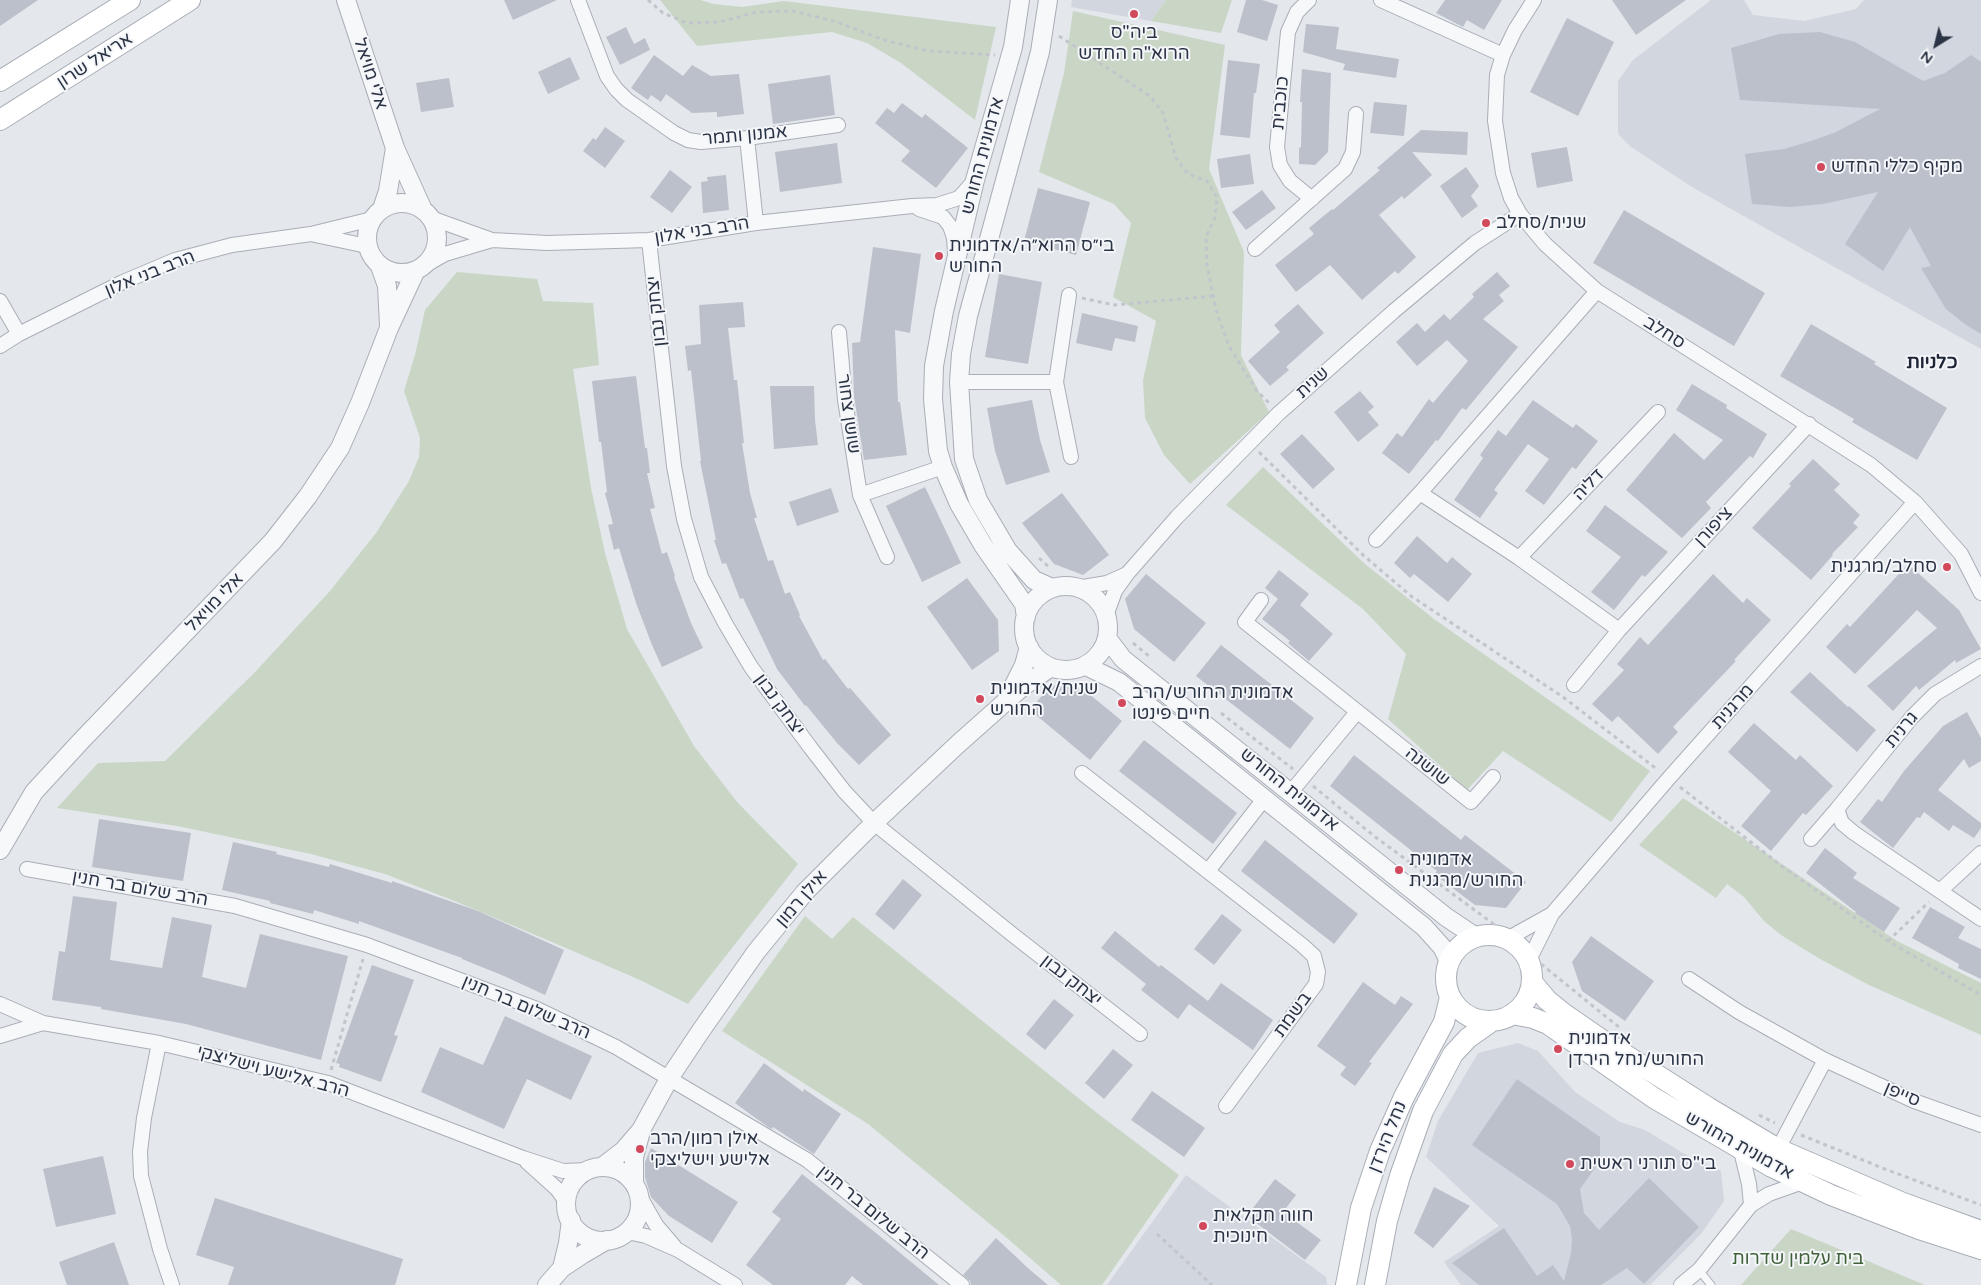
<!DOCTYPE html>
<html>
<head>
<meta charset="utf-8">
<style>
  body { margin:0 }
  #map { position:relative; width:1981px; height:1285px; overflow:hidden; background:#e4e7ec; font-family:"Varela Round",sans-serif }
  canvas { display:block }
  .north { position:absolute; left:1911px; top:20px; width:50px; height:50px; -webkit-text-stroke:4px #f4f6f9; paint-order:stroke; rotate:216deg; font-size:14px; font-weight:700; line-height:20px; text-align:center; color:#2b3445 }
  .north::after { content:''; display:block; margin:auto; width:18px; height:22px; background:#2b3445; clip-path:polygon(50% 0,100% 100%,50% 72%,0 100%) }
</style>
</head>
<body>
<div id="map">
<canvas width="1981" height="1285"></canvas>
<div class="north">N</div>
</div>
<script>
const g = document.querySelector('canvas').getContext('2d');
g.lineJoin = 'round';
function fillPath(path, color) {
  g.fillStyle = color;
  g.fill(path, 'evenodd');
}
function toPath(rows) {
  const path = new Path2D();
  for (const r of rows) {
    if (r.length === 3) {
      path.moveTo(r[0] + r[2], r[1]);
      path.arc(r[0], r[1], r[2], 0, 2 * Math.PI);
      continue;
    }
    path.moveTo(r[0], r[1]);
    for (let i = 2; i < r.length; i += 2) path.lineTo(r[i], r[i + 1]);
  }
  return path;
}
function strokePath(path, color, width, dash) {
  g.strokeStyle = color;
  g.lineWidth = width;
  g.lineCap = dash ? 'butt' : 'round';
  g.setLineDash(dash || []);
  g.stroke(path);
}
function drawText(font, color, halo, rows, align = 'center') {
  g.font = font + ' "Varela Round","Noto Sans Hebrew",sans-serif';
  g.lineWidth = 4;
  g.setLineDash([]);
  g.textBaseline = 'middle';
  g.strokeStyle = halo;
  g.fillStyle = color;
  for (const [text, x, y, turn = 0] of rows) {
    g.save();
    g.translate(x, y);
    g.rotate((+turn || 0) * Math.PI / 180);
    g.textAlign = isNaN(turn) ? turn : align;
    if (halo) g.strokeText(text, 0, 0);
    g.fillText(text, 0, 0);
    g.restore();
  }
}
const built = toPath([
  [1072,0,1166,0,1151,21,1071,7],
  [1711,0,1744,0,1753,15,1804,21,1856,9,1864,0,1981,0,1981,349,1692,187,1631,147,1618,134,1618,81,1633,60],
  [1518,1043,1538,1051,1575,1092,1620,1122,1645,1130,1683,1153,1721,1171,1724,1201,1701,1234,1650,1285,1461,1285,1444,1262,1499,1226,1426,1157,1438,1121,1478,1053],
  [1186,1175,1326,1277,1327,1285,1107,1285]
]);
const green = toPath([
  [660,0,700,0,714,4,742,7,784,1,996,27,975,120,901,63,867,43,832,32,697,46],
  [1166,0,1232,0,1221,33,1151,21],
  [1073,11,1225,45,1209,169,1244,252,1241,355,1269,412,1190,484,1164,455,1145,418,1143,380,1156,321,1113,297,1131,223,1114,204,1039,172,1064,73],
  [457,272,537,279,543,301,593,303,599,365,573,369,591,488,605,553,627,629,694,746,737,802,798,864,688,1004,640,980,552,942,457,902,385,874,311,854,177,826,57,808,98,763,165,761,256,671,330,591,376,533,409,481,419,457,420,438,404,391,415,355,425,310],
  [1263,467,1365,564,1434,619,1650,771,1611,822,1503,751,1467,790,1388,719,1406,654,1363,609,1226,505],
  [1683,798,1897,941,1981,983,1981,1035,1869,985,1820,959,1781,935,1764,921,1744,897,1727,884,1716,898,1639,845],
  [805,916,832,939,853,917,1097,1113,1179,1175,1102,1285,1061,1285,1007,1238,868,1124,722,1031],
  [1791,1229,1925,1285,1741,1285]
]);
const building = toPath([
  [0,0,38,0,0,26],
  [504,0,557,0,513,20],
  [1246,0,1262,0,1278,5,1267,41,1237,32],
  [1445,0,1502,0,1484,30,1467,20,1463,27,1436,13],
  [1612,0,1686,0,1636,35],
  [1567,18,1614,42,1578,116,1530,92],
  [1306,24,1339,27,1336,49,1399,59,1396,78,1343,70,1345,64,1303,52],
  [626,27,634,44,645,38,650,50,620,65,606,37],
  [1820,32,1855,42,1923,81,1945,73,1971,55,1981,62,1981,334,1966,325,1946,309,1921,268,1931,266,1910,227,1883,271,1845,244,1878,192,1823,204,1790,207,1752,204,1745,154,1784,149,1814,140,1836,132,1880,109,1740,100,1731,48,1779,34],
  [654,55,683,76,692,65,711,76,739,74,744,114,717,117,717,112,692,113,666,94,661,102,651,95,648,100,631,88],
  [570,57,580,79,548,94,538,72],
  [1228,60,1260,64,1256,93,1254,93,1250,138,1220,135],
  [1302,69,1331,73,1328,152,1315,165,1299,164,1299,148,1301,147,1302,102,1300,102],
  [830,75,835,115,773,124,768,84],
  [449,78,454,107,421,112,416,83],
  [1374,102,1407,105,1404,136,1370,133],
  [902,103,922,118,925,114,968,148,936,188,901,161,910,151,875,123,887,108,894,113],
  [605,127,625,141,605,168,583,151,593,138,596,140],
  [1421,130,1468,132,1467,155,1412,152,1432,175,1404,199,1402,196,1379,215,1416,257,1398,274,1395,271,1362,300,1330,265,1296,292,1275,265,1314,234,1309,228,1332,209,1333,210,1380,170,1377,168],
  [837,143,842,183,780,192,775,152],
  [1567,147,1573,181,1537,188,1531,153],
  [1250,154,1254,184,1221,188,1217,159],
  [1466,167,1479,186,1471,196,1478,206,1462,218,1440,186],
  [670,170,692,187,672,213,650,197],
  [726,175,729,210,703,213,701,182,708,181,707,177],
  [1038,188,1090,202,1076,255,1024,241],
  [1262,190,1276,208,1246,230,1232,212],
  [1624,210,1765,293,1734,346,1593,263],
  [873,247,921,254,910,333,895,330,898,402,900,402,907,455,864,460,854,396,852,343,860,342],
  [1497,272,1510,286,1499,295,1504,301,1483,319,1518,347,1466,410,1462,408,1438,441,1436,440,1409,474,1382,453,1397,433,1402,437,1429,399,1433,403,1468,361,1447,340,1417,366,1396,342,1417,323,1425,332,1444,314,1450,320,1474,297,1472,294],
  [999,274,1042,282,1028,364,985,357],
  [743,302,745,327,728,328,734,380,737,380,744,443,742,443,750,493,757,518,754,518,768,561,773,560,785,594,790,592,800,615,799,616,823,660,825,659,848,689,850,688,891,735,859,765,837,743,806,705,805,706,777,669,743,598,740,599,726,563,722,564,714,540,716,540,700,461,701,461,691,370,688,371,685,346,701,344,699,305],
  [1298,304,1324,333,1286,367,1289,370,1270,386,1248,361,1280,332,1274,325],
  [1082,313,1138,326,1135,342,1115,338,1112,351,1076,343],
  [1811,324,1876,362,1874,364,1947,408,1917,460,1852,422,1854,419,1780,376],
  [636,376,645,448,647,448,650,473,647,473,655,508,650,509,662,554,667,552,675,576,674,577,691,623,703,648,662,667,652,645,636,603,619,548,614,550,608,525,613,524,605,493,607,492,601,442,599,442,592,381],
  [1692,384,1727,405,1726,408,1767,434,1753,458,1750,456,1706,502,1711,508,1682,538,1626,490,1674,433,1704,460,1723,440,1676,410],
  [770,386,814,386,815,420,818,445,774,449],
  [1360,391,1374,407,1368,412,1379,425,1358,442,1334,412],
  [1032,400,1040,440,1050,472,1006,485,995,451,987,408],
  [1533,400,1573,428,1576,424,1598,441,1576,469,1572,467,1544,505,1525,491,1549,459,1528,444,1494,490,1498,493,1480,518,1454,500,1483,458,1480,455,1498,430,1506,436],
  [1302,434,1335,469,1313,489,1280,454],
  [1813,459,1840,484,1834,490,1860,515,1853,523,1858,527,1832,554,1833,555,1811,580,1752,528,1791,486,1789,484],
  [925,487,961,563,922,582,886,506],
  [831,488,839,512,797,526,789,502],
  [1062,493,1109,555,1083,575,1054,564,1022,523],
  [1605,505,1668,552,1645,577,1642,575,1614,610,1591,592,1621,557,1586,531],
  [1417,536,1447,563,1452,557,1472,574,1448,602,1414,574,1410,578,1394,563],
  [1908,564,1959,610,1981,649,1956,663,1955,660,1919,690,1916,686,1893,711,1867,686,1937,628,1917,610,1855,674,1826,647,1847,624,1850,627],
  [1279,570,1309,594,1300,605,1333,634,1309,661,1288,643,1290,641,1262,619,1278,599,1265,588],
  [1146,574,1206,623,1174,662,1134,629,1125,599],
  [1713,574,1743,603,1747,598,1771,620,1734,660,1736,661,1673,727,1678,732,1658,754,1618,716,1612,722,1592,704,1624,670,1617,664,1640,637,1648,645],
  [967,578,998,620,999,651,972,670,927,607],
  [1221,645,1314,718,1290,749,1196,676],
  [1810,672,1848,707,1849,706,1876,730,1857,752,1790,692],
  [1051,685,1082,688,1122,721,1090,760,1030,710],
  [1967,712,1981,738,1981,761,1969,768,1964,759,1938,790,1981,823,1981,828,1974,838,1953,825,1949,831,1924,812,1920,818,1917,817,1893,848,1860,822,1878,799,1882,802,1904,771,1943,726],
  [1754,723,1796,760,1800,755,1833,786,1806,815,1803,813,1771,851,1741,826,1771,791,1728,752],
  [1144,740,1237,813,1213,844,1119,771],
  [1354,755,1461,840,1465,835,1526,882,1506,908,1475,905,1434,874,1437,871,1330,786],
  [99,819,191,833,183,881,92,867],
  [1265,840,1358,914,1334,944,1241,871],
  [233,842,277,852,276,854,329,867,330,864,392,883,392,881,478,911,564,950,545,995,504,976,462,959,462,958,359,921,359,924,314,910,313,914,270,903,270,901,222,890],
  [1825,848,1857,873,1853,878,1900,908,1884,932,1855,913,1856,912,1806,873],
  [903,879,922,895,894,930,875,914],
  [73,896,117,902,110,960,162,968,172,917,212,925,202,977,246,988,260,934,348,956,321,1060,186,1024,101,1009,101,1007,52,1000,59,951,65,952],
  [1930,907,1965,927,1958,938,1981,949,1981,979,1958,968,1959,964,1912,938],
  [1222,914,1242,930,1214,965,1194,949],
  [1115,931,1159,967,1161,965,1208,1001,1221,983,1273,1020,1253,1050,1189,1004,1178,1019,1141,990,1146,984,1101,948],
  [1591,936,1654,981,1625,1021,1582,991,1572,962],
  [372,965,414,980,394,1035,398,1036,381,1082,339,1067,340,1064,336,1063],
  [1363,982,1395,1005,1401,996,1413,1004,1369,1062,1372,1063,1355,1086,1340,1075,1346,1067,1317,1046],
  [1054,999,1074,1015,1045,1050,1026,1034],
  [505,1016,592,1056,571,1100,527,1079,504,1129,421,1092,440,1047,483,1065],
  [1113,1049,1133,1065,1104,1099,1085,1083],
  [764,1063,803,1092,804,1089,841,1114,814,1154,773,1127,772,1129,768,1127,735,1103],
  [1517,1079,1600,1137,1600,1161,1580,1189,1584,1213,1599,1230,1649,1178,1699,1227,1644,1284,1627,1268,1601,1285,1479,1285,1452,1263,1504,1228,1537,1276,1553,1265,1564,1281,1571,1253,1572,1239,1570,1226,1557,1204,1472,1145],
  [1152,1091,1205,1128,1184,1157,1131,1120],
  [651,1148,738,1202,712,1243,669,1216,651,1197,645,1177,645,1162],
  [103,1156,116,1214,56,1227,43,1169],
  [802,1174,876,1233,939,1285,863,1285,852,1276,845,1285,773,1285,746,1265,781,1219,772,1212],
  [1275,1179,1296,1195,1283,1212,1321,1240,1305,1260,1247,1216],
  [1434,1187,1470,1206,1433,1248,1414,1233],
  [215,1198,403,1259,395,1285,228,1285,234,1267,196,1255],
  [996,1238,1029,1269,1048,1285,971,1285,970,1281,963,1275],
  [114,1242,129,1285,67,1285,59,1262]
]);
const path = toPath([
  [648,0,663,13,687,23,719,22,757,12,793,11,837,22,884,40,928,51,995,55],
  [1059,36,1150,96,1163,113,1176,158,1188,174,1207,181,1217,197,1215,217,1206,237,1207,266,1216,310,1229,346,1257,391,1270,404],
  [1082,298,1114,305,1213,296],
  [1259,452,1363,555,1411,596,1563,697,1658,770],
  [1039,558,1049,567],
  [1133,643,1149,656],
  [1221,713,1293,769],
  [1313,786,1374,836,1499,928],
  [1680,787,1783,867,1888,941,1981,995],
  [1888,941,1929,902],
  [1541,964,1620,1028],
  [331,1070,363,959],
  [1759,1115,1775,1123],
  [1801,1135,1885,1169,1981,1205],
  [1157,1234,1212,1285]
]);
const service = toPath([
  [1699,1270,1711,1285]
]);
const minor = toPath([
  [578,0,607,76,616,89,627,100,674,133,688,140,701,142,747,138,838,125],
  [1309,0,1297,12,1288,32,1277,147,1280,165,1290,181,1312,199],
  [1381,0,1503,55],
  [1534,0,1515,30,1503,55,1497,75,1495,121,1503,173,1511,198,1520,214,1545,244,1597,291,1871,465,1915,502,1961,554,1981,593],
  [747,138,756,223],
  [919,209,943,217,950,226,954,238,955,252],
  [431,218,492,240,547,243,649,240,756,223,912,206,937,205,959,198,975,180],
  [315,235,367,246],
  [649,240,674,466,684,519,701,577,725,623,751,667,810,747,844,791,874,823,1013,935,1140,1034],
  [1255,249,1345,169,1353,152,1356,114],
  [424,266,445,254,492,240],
  [1069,295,1056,382,1071,457],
  [0,301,19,334],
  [839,332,845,400,860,495,887,557],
  [0,346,19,334,123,282,175,260,232,245,311,234,372,219],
  [959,382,1056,382],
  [1420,493,1519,558,1619,630],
  [860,495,943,467],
  [1376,540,1420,493,1597,291],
  [1519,558,1658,412],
  [1077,588,1107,583,1127,574],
  [1261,600,1245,622,1471,802,1493,777],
  [1106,616,1115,591,1127,574,1177,517,1278,414,1394,311,1475,243,1520,214],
  [1981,666,1935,694,1912,717,1837,809,1842,823,1854,833,1981,919],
  [1574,685,1619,630,1809,424],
  [1082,773,1302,945,1314,956,1318,972,1316,984,1226,1106],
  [1291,792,1357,712],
  [1811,839,1837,809],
  [27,869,235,906,367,945,537,1009,616,1047,807,1160,962,1285],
  [1208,871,1264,799],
  [1940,891,1981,853],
  [1507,939,1552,914],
  [1528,962,1552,914,1669,778,1915,502],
  [1689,979,1739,1012,1825,1060,1914,1101,1981,1125],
  [0,1004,43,1023,159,1043,328,1083,523,1158,563,1171,588,1170],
  [0,1036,43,1023],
  [159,1043,144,1118,140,1152,141,1176,160,1249,172,1285],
  [1778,1149,1825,1060],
  [1741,1151,1749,1184,1751,1205],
  [527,1162,557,1189,567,1203],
  [638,1193,656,1225,674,1246],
  [627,1232,646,1236,678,1250,735,1285],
  [1681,1285,1699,1270,1751,1205,1769,1194,1803,1182]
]);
const tertiary = toPath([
  [346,0,395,148,423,210],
  [1020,0,1013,47,975,180,944,311,934,366,933,399,938,451,943,467,959,504,983,545,1024,604,1026,617],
  [1048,0,1040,52,968,316,961,354,959,382,964,459,978,500,1008,551,1034,580,1052,588],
  [402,238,35],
  [382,209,388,191,395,148],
  [380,266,387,286,389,325],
  [1066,628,42],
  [1107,638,1123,659,1446,917,1476,937],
  [1086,666,1119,682,1424,927,1442,947,1449,961],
  [1010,693,1024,665,1029,647],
  [0,850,34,792,81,741,273,541,308,496,340,448,360,403,389,328,415,272],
  [602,1167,623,1151,641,1130,670,1077,700,1032,756,952,805,892,874,823,958,744,1021,688,1051,667],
  [603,1204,37],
  [634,1183,634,1157,640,1135],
  [562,1268,568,1243,571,1220],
  [547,1285,562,1268,583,1254,607,1240]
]);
const secondary = toPath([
  [0,81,130,0],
  [0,120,190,0],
  [1489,978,43],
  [1532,982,1547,1000,1563,1013,1602,1040,1709,1108,1778,1149,1903,1203,1981,1231],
  [1512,1014,1533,1018,1548,1024,1654,1098,1772,1167,1831,1195,1919,1229,1981,1249],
  [1346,1285,1361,1208,1380,1151,1404,1097,1444,1022,1450,997],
  [1375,1285,1387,1221,1400,1176,1423,1111,1453,1054,1468,1038,1492,1021]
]);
const markers = [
  [1134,14,5,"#d1495b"],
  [1821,167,5,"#d1495b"],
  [1486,223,5,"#d1495b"],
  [939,256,5,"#d1495b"],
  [1947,567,5,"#d1495b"],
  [980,699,5,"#d1495b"],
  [1122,703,5,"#d1495b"],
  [1399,870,5,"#d1495b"],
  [1558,1049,5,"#d1495b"],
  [640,1149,5,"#d1495b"],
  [1570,1164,5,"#d1495b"],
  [1203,1226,5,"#d1495b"]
];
const poiNames = [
  ["ביה\"ס",1134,33,"center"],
  ["הרוא\"ה החדש",1134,54,"center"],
  ["מקיף כללי החדש",1831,167],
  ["שנית/סחלב",1496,223],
  ["בי״ס הרוא״ה/אדמונית",949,246],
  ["החורש",949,267],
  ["סחלב/מרגנית",1937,567,"right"],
  ["שנית/אדמונית",990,689],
  ["החורש",990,710],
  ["אדמונית החורש/הרב",1132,693],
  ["חיים פינטו",1132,714],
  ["אדמונית",1409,860],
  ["החורש/מרגנית",1409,881],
  ["אדמונית",1568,1039],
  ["החורש/נחל הירדן",1568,1060],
  ["אילן רמון/הרב",650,1139],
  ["אלישע וישליצקי",650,1160],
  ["בי\"ס תורני ראשית",1580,1164],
  ["חווה חקלאית",1213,1216],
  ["חינוכית",1213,1237]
];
const streetNames = [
  ["אריאל שרון",95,61,-33],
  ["אלי מויאל",370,74,72],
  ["כוכבית",1281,103,-85],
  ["אמנון ותמר",745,136,-5],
  ["אדמונית החורש",983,156,-75],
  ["הרב בני אלון",702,231,-9],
  ["הרב בני אלון",150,274,-22],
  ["יצחק נבון",657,311,-96],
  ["סחלב",1664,333,32],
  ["שנית",1313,383,-42],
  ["שושן צחור",848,414,82],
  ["דליה",1589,485,-46],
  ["ציפורן",1714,527,-47],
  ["אלי מויאל",215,603,-46],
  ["יצחק נבון",779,705,54],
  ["מרגנית",1733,707,-48],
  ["גרנית",1902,730,-50],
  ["שושנה",1427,767,38],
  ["אדמונית החורש",1289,790,39],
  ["הרב שלום בר חנין",140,889,10],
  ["אילן רמון",802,899,-49],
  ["יצחק נבון",1071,981,38],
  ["הרב שלום בר חנין",526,1008,23],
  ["בשמת",1293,1015,-54],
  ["הרב אלישע וישליצקי",273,1072,15],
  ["סייפן",1902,1095,23],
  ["נחל הירדן",1388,1137,-68],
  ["אדמונית החורש",1739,1146,29],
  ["הרב שלום בר חנין",873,1213,39]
];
const parkNames = [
  ["בית עלמין שדרות",1798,1259]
];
const neighbourhoodNames = [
  ["כלניות",1932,363]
];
fillPath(built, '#d2d6de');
fillPath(green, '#c9d6c5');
fillPath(building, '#bbc0ca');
strokePath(service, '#a9aeb7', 9);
strokePath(minor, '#a9aeb7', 16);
strokePath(tertiary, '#a9aeb7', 20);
strokePath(secondary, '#a9aeb7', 22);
strokePath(path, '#c2c5cb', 3, [4, 4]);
strokePath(service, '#f7f8fa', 7);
strokePath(minor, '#f7f8fa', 14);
strokePath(tertiary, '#f7f8fa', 18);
strokePath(secondary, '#fff', 20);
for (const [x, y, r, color] of markers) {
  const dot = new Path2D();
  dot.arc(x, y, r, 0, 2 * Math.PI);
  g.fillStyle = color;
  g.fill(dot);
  strokePath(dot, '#f4f6f9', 2);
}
drawText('18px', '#2b3445', '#f4f6f9', poiNames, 'left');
drawText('18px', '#2b3445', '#f4f6f9', streetNames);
drawText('18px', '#3f6138', '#f4f6f9', parkNames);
drawText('bold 19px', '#1d2536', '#f4f6f9', neighbourhoodNames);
</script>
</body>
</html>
